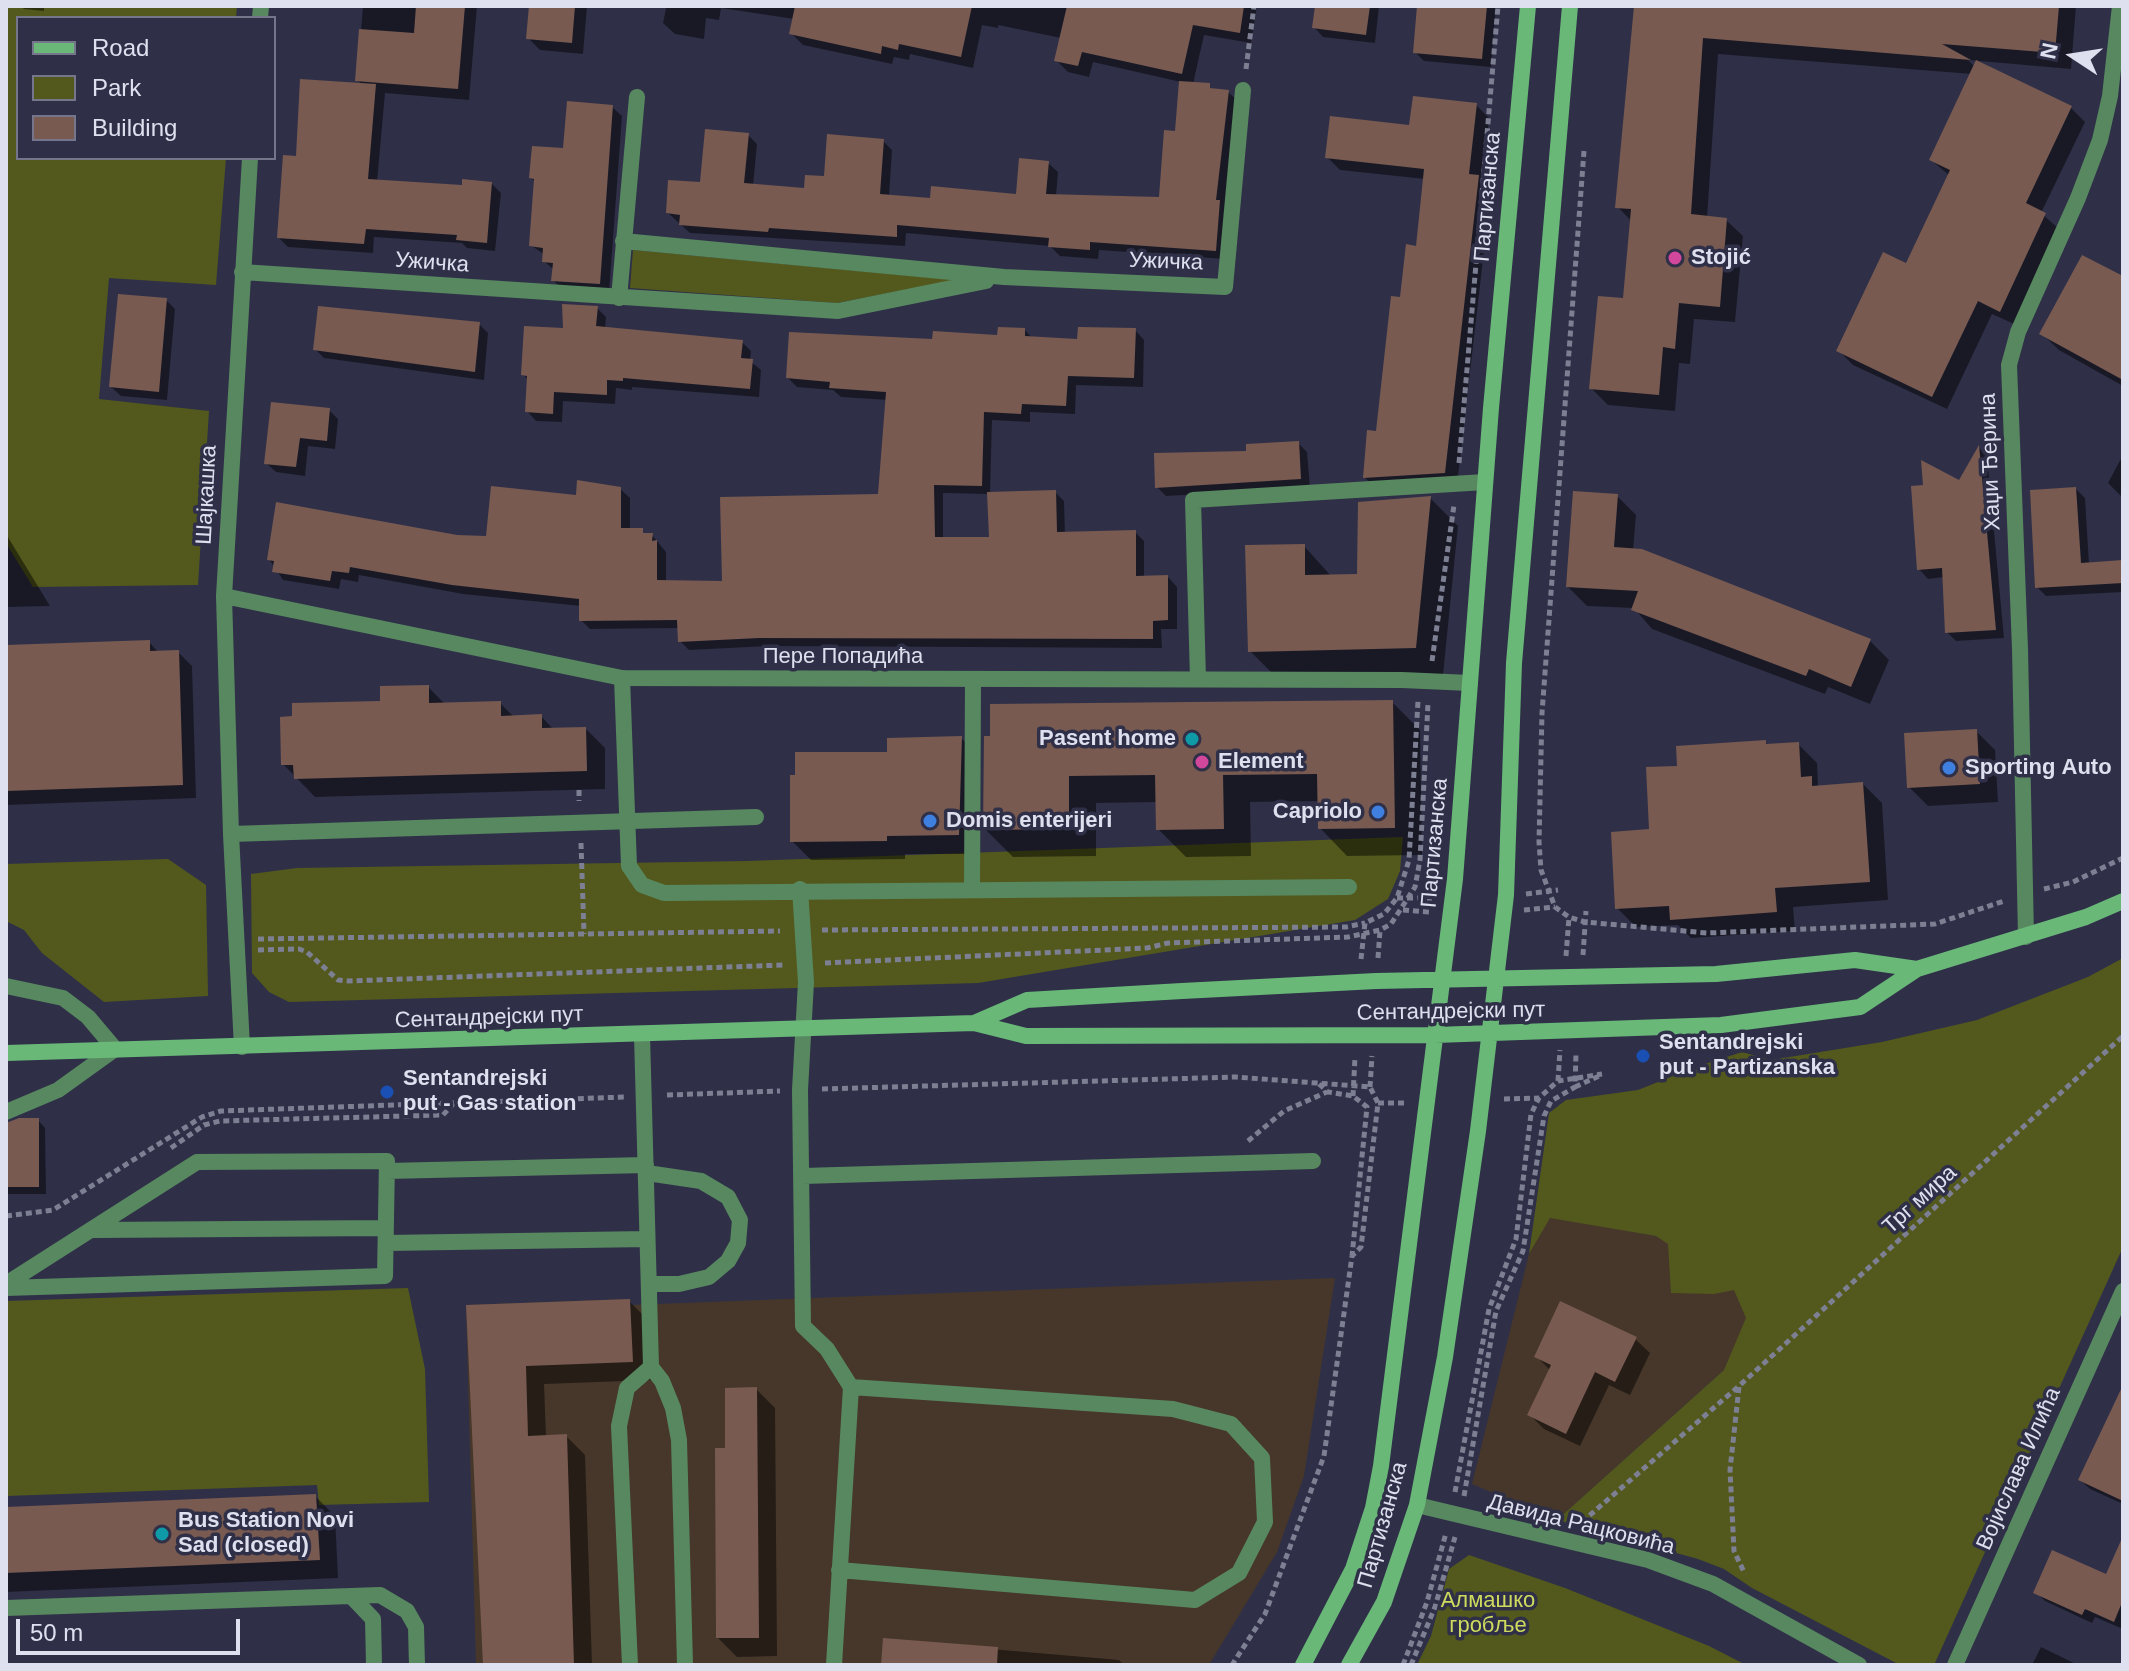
<!DOCTYPE html>
<html>
<head>
<meta charset="utf-8">
<style>
  body { margin:0 }
  #map { position:relative; width:2129px; height:1671px; overflow:hidden; background:#2f3048; font-family:Helvetica,sans-serif }
  canvas { display:block }
  .frame { position:absolute; inset:0; border:8px solid #dee0ef; pointer-events:none }
  .legend { position:absolute; left:16px; top:16px; width:260px; height:144px; box-sizing:border-box; background:#2f3048; border:2px solid #75768b; margin:0; padding:10px 14px; list-style:none; font-size:24px; color:#dee0ef }
  .legend li { display:flex; align-items:center; gap:16px; height:40px }
  .legend b { width:40px; border:2px solid #75768b }
  .north { position:absolute; left:2033px; top:16px; width:80px; height:80px; -webkit-text-stroke:6px #2f3048; paint-order:stroke; rotate:282deg; font-size:22px; font-weight:700; line-height:32px; text-align:center; color:#dee0ef }
  .north::after { content:''; display:block; margin:auto; width:28px; height:36px; background:#dee0ef; clip-path:polygon(50% 0,100% 100%,50% 72%,0 100%) }
  .scale { position:absolute; left:16px; top:1619px; width:224px; height:36px; box-sizing:border-box; border:4px solid #dee0ef; border-top:0; padding-left:10px; font-size:24px; line-height:28px; white-space:nowrap; color:#dee0ef; -webkit-text-stroke:6px #2f3048; paint-order:stroke }
</style>
</head>
<body>
<div id="map">
<canvas width="2129" height="1671"></canvas>
<div class="frame"></div>
<ul class="legend">
<li><b style="height:10px;background:#69b878"></b>Road</li>
<li><b style="height:22px;background:#53591c"></b>Park</li>
<li><b style="height:22px;background:#785a51"></b>Building</li>
</ul>
<div class="north">N</div>
<div class="scale">50 m</div>
</div>
<script>
const g = document.querySelector('canvas').getContext('2d');
g.lineJoin = 'round';
function fillPath(path, color) {
  g.fillStyle = color;
  g.fill(path, 'evenodd');
}
function toPath(rows) {
  const path = new Path2D();
  for (const r of rows) {
    path.moveTo(r[0], r[1]);
    for (let i = 2; i < r.length; i += 2) path.lineTo(r[i], r[i + 1]);
  }
  return path;
}
function strokePath(path, color, width, dash) {
  g.strokeStyle = color;
  g.lineWidth = width;
  g.lineCap = dash ? 'butt' : 'round';
  g.setLineDash(dash || []);
  g.stroke(path);
}
function drawText(font, color, halo, rows, align = 'center') {
  g.font = font + ' Helvetica,sans-serif';
  g.lineWidth = 7;
  g.setLineDash([]);
  g.textBaseline = 'middle';
  g.strokeStyle = halo;
  g.fillStyle = color;
  for (const [text, x, y, turn = 0] of rows) {
    g.save();
    g.translate(x, y);
    g.rotate((+turn || 0) * Math.PI / 180);
    g.textAlign = isNaN(turn) ? turn : align;
    if (halo) g.strokeText(text, 0, 0);
    g.fillText(text, 0, 0);
    g.restore();
  }
}
const industrial = toPath([
  [1549,1217,1656,1236,1784,1316,1557,1520,1472,1484,1529,1254],
  [1335,1278,1304,1476,1277,1552,1209,1665,476,1665,466,1305,630,1299,631,1305]
]);
const green = toPath([
  [6,6,237,6,236,18,18,18,18,158,226,158,216,285,109,278,99,399,209,411,198,585,33,587,6,543],
  [633,250,956,280,837,303,630,288],
  [1403,837,1400,871,1388,899,1355,920,978,983,289,1002,269,992,252,973,251,874,297,868,748,861],
  [168,859,206,885,208,996,104,1002,42,953,24,930,6,921,6,864],
  [2123,958,2123,1247,1934,1665,1900,1665,1752,1588,1724,1569,1698,1559,1557,1520,1724,1370,1746,1318,1734,1290,1714,1294,1671,1293,1668,1244,1656,1236,1550,1218,1529,1254,1549,1113,1566,1100,1638,1090,1673,1076,1695,1072,1699,1066,1742,1052,1771,1060,1882,1042,1977,1020,2088,977],
  [408,1288,425,1369,429,1502,319,1505,317,1485,6,1496,6,1301],
  [1469,1555,1565,1588,1709,1646,1746,1665,1417,1665,1431,1636,1449,1569]
]);
const shadow = toPath([
  [21,6,44,6,44,11,24,9],
  [363,6,477,6,469,100,385,93,377,182,463,187,492,184,501,193,495,251,467,248,462,243,374,237,373,253,288,247,279,238,298,158,363,85,357,80],
  [531,6,587,6,583,54,540,50,528,38],
  [649,6,1257,6,1251,43,1204,35,1193,84,1228,92,1238,101,1225,259,1099,250,1098,259,1060,256,1050,246,906,233,905,246,690,233,668,213,702,184,748,135,757,144,753,186,805,190,883,141,892,150,889,197,932,201,1018,196,1048,163,1058,172,1056,196,1160,199,1177,133,1181,82,1093,62,1089,77,1068,72,1056,60,1061,38,998,25,998,28,982,25,973,68,910,54,909,60,894,57,892,64,803,45,791,33,794,19,721,8,719,20,706,18,704,39,675,34,663,23,666,8],
  [1317,6,1379,6,1375,43,1323,37,1314,27],
  [1419,6,1496,6,1491,67,1424,61,1415,52],
  [1636,6,2076,6,2071,69,1968,60,1975,67,2071,108,2085,122,2041,213,2059,229,2014,324,1992,314,1947,409,1853,365,1839,351,1907,266,1950,176,1931,160,1972,74,1718,54,1707,218,1726,220,1743,236,1735,322,1694,319,1690,364,1679,363,1675,411,1608,405,1591,388,1625,300,1632,222,1618,207],
  [1476,105,1489,118,1482,181,1491,190,1457,485,1378,490,1365,478,1378,433,1402,299,1418,248,1425,179,1340,170,1327,157],
  [612,107,622,116,609,293,562,289,553,280,554,270,544,261,545,255,532,246,536,183,531,178],
  [2123,279,2123,386,2059,350,2042,334],
  [166,300,175,309,167,400,121,396,111,387],
  [597,308,606,317,605,329,742,342,751,351,750,361,761,370,759,397,632,387,632,390,616,388,615,404,563,401,562,422,536,421,527,411,529,381,523,374,565,331],
  [479,324,488,333,484,380,324,358,315,349],
  [1025,330,1033,339,1079,341,1135,330,1144,340,1143,387,1076,385,1075,414,1030,412,1030,422,992,420,990,494,1055,492,1064,501,1065,534,1135,532,1144,541,1144,578,1168,577,1177,587,1177,629,1161,629,1162,648,769,646,689,650,680,641,679,628,590,629,581,620,581,606,463,594,359,575,358,582,341,579,339,589,283,580,269,559,457,537,488,539,578,497,620,489,630,498,630,530,652,535,666,552,666,582,724,583,880,496,888,400,841,397,833,390,797,387,788,378,934,341,999,337],
  [943,493,989,494,991,539,943,539],
  [329,410,338,419,335,449,308,446,305,476,276,472,266,463],
  [1298,443,1307,452,1310,488,1166,496,1157,487],
  [1979,448,1987,456,2004,638,1956,641,1947,632,1944,577,1928,579,1919,569],
  [2123,455,2123,498,2108,483],
  [2076,489,2085,498,2089,564,2123,562,2123,592,2046,596,2037,587],
  [1617,496,1636,515,1633,551,1870,641,1889,660,1870,704,1828,687,1825,694,1652,629,1634,608,1587,606,1568,587],
  [1430,498,1458,526,1443,675,1278,679,1250,651,1304,546,1332,577,1359,576],
  [6,534,50,606,6,607],
  [149,642,159,653,178,652,192,666,196,798,6,805,6,647],
  [428,687,446,705,500,703,514,717,541,716,554,730,586,729,605,748,605,789,315,797,283,764,382,703],
  [1392,702,1420,730,1422,855,1347,856,1320,828,1319,801,1250,802,1251,856,1186,857,1158,829,1158,802,1096,803,1096,856,1013,857,985,829,992,738],
  [1976,731,1995,750,1998,802,1928,806,1909,787],
  [961,738,980,757,977,854,905,854,905,859,811,860,792,841,889,754],
  [1765,742,1769,746,1798,744,1817,763,1818,786,1863,784,1882,803,1888,900,1793,907,1795,931,1691,938,1678,925,1636,927,1617,908,1679,767],
  [38,1120,45,1128,46,1194,6,1194,6,1125],
  [629,1301,648,1320,651,1380,544,1384,546,1437,566,1436,585,1455,592,1665,485,1665,468,1306],
  [1635,1339,1650,1353,1630,1395,1609,1385,1580,1446,1544,1429,1530,1415,1551,1371,1536,1356],
  [756,1389,775,1408,777,1656,737,1657,718,1638,727,1450],
  [2123,1389,2123,1504,2090,1489,2080,1480],
  [316,1497,335,1516,338,1578,6,1592,6,1509],
  [2123,1541,2123,1629,2095,1617,2092,1623,2045,1601,2036,1592,2107,1577],
  [885,1640,1119,1660,1124,1665,883,1665],
  [2041,1647,2078,1665,2032,1665]
]);
const building = toPath([
  [416,6,465,6,458,89,355,81,359,29,414,33],
  [529,6,575,6,572,43,526,39],
  [795,6,972,6,961,57,899,44,898,50,882,46,881,54,789,34],
  [1067,6,1244,6,1240,33,1193,25,1182,74,1082,52,1078,66,1054,61],
  [1315,6,1370,6,1366,35,1312,28],
  [1417,6,1487,6,1482,59,1413,53],
  [1634,6,2059,6,2055,53,1942,44,1971,60,1703,38,1691,214,1727,218,1720,307,1679,303,1675,349,1663,347,1659,395,1589,389,1598,296,1623,298,1631,209,1615,208],
  [1976,60,2072,106,2026,203,2046,213,2000,312,1978,301,1932,397,1836,351,1883,252,1906,263,1950,170,1929,160],
  [300,79,376,84,368,179,462,185,462,179,492,182,487,243,456,240,457,235,366,229,364,244,277,238,283,155,296,156],
  [1179,81,1210,83,1210,88,1229,90,1216,200,1220,200,1216,251,1090,242,1090,250,1048,247,1049,238,897,225,897,237,769,228,768,232,679,225,680,215,666,213,668,180,700,182,705,129,749,133,744,183,804,188,805,175,824,176,827,134,884,139,880,194,930,198,931,186,1016,194,1019,158,1049,161,1046,194,1159,197,1164,130,1175,131],
  [1413,96,1477,103,1469,174,1479,175,1445,473,1363,478,1367,430,1376,431,1391,296,1400,297,1406,244,1416,246,1424,169,1325,158,1330,116,1409,125],
  [567,101,613,105,600,284,551,281,553,263,542,262,543,248,529,246,534,179,529,178,532,146,563,148],
  [2082,255,2123,276,2123,380,2039,334],
  [118,294,167,298,159,392,109,387],
  [562,304,598,306,596,326,743,340,741,358,753,359,750,389,623,378,623,381,607,380,607,395,554,392,553,414,525,412,527,376,521,375,524,326,563,328],
  [318,306,480,322,475,372,313,350],
  [998,327,1025,328,1025,336,1077,339,1078,327,1136,328,1134,378,1068,376,1066,406,1022,404,1021,414,984,412,982,486,934,485,935,537,989,537,987,492,1056,490,1057,532,1136,530,1136,576,1168,575,1168,620,1153,621,1153,639,759,638,678,642,677,620,579,621,579,599,452,585,350,567,349,573,332,571,330,581,272,572,274,561,267,560,276,502,457,535,486,536,491,486,576,495,577,480,621,487,621,528,643,528,643,533,653,533,652,541,657,540,657,580,722,581,720,497,878,494,886,392,829,388,830,382,786,378,789,332,932,339,933,331,997,335],
  [271,402,330,408,327,441,300,438,296,467,264,464],
  [1299,441,1301,479,1155,488,1154,453,1246,451,1246,444],
  [1979,445,1996,630,1945,633,1942,568,1917,570,1911,486,1923,485,1921,460,1959,480],
  [2076,487,2081,563,2123,560,2123,583,2035,588,2030,490],
  [1573,491,1618,494,1614,547,1642,549,1871,639,1851,687,1809,669,1806,676,1631,610,1638,591,1566,587],
  [1431,496,1416,648,1248,652,1245,545,1305,544,1305,575,1357,574,1358,502],
  [150,640,150,651,179,650,183,785,6,791,6,645],
  [429,685,429,703,501,701,501,716,542,714,542,728,586,727,587,771,294,779,293,765,281,765,280,717,292,716,292,703,380,701,380,686],
  [1393,700,1395,828,1318,829,1317,774,1223,775,1224,829,1156,830,1155,775,1069,776,1069,829,983,830,984,736,990,736,990,704],
  [1977,729,1980,784,1907,788,1904,733],
  [962,736,959,835,887,836,887,841,790,842,790,775,795,775,795,752,887,752,887,738],
  [1766,740,1766,744,1799,742,1801,777,1812,776,1812,786,1863,782,1870,882,1775,888,1777,912,1670,920,1669,906,1615,909,1611,832,1649,829,1646,767,1677,766,1676,746],
  [19,1118,39,1118,39,1187,6,1187,6,1123],
  [630,1299,633,1362,526,1366,528,1436,567,1434,574,1665,483,1665,466,1305],
  [1560,1301,1637,1337,1615,1382,1595,1372,1566,1434,1527,1415,1551,1365,1534,1357],
  [2123,1385,2123,1501,2078,1480],
  [757,1387,759,1638,716,1638,715,1448,725,1448,725,1388],
  [316,1494,320,1560,6,1573,6,1507],
  [2123,1536,2123,1600,2114,1622,2085,1609,2082,1615,2033,1593,2052,1550,2106,1574],
  [883,1638,998,1647,997,1665,881,1665]
]);
const path = toPath([
  [1246,69,1254,6],
  [1584,151,1542,713,1539,842,1541,870,1555,907,1569,917,1585,922,1707,933,1935,924,2004,901],
  [1459,463,1498,6],
  [1432,661,1454,505],
  [579,790,579,801],
  [581,843,584,934],
  [2044,889,2073,882,2123,858],
  [1526,894,1558,890],
  [1397,898,1432,898],
  [1403,910,1430,912],
  [1524,910,1555,907],
  [822,930,1346,927,1365,923],
  [258,939,780,931],
  [258,950,299,949,307,952,338,980,349,981,783,965],
  [1583,955,1586,911],
  [1566,956,1569,917],
  [1378,958,1380,930],
  [1361,959,1365,923,1384,914,1397,898,1409,860,1418,701],
  [825,963,1147,948,1168,943,1348,937,1380,930,1391,924,1415,887,1420,860,1428,703],
  [1558,1081,1560,1050],
  [1319,1084,1328,1092,1353,1096,1367,1107,1352,1256],
  [1370,1087,1372,1056],
  [1575,1087,1599,1076],
  [822,1089,1236,1077,1370,1087,1378,1103,1361,1247,1352,1256,1324,1456,1265,1614,1232,1665],
  [667,1095,780,1091],
  [1353,1096,1355,1057],
  [1504,1099,1539,1098],
  [1378,1103,1406,1103],
  [1248,1141,1284,1111,1327,1092],
  [171,1148,204,1125,220,1121,443,1115,454,1103],
  [6,1216,53,1210,202,1117,221,1111,625,1097],
  [1739,1387,1730,1470,1734,1551,1745,1574],
  [1455,1492,1489,1309,1516,1239,1531,1114,1539,1098,1558,1081,1602,1074],
  [1464,1496,1496,1311,1523,1251,1544,1116,1551,1101,1575,1087,1576,1053],
  [1582,1522,1739,1386,2123,1036],
  [1403,1665,1427,1602,1446,1533],
  [1411,1665,1435,1607,1455,1537]
]);
const service = toPath([
  [622,678,629,866,642,885,664,893,1349,887],
  [1198,679,1193,500,1485,482],
  [800,889,806,982,800,1090,803,1326,827,1349,851,1387,834,1665],
  [972,889,973,680],
  [6,986,63,998,88,1017,115,1049,58,1090,6,1112],
  [242,1047,231,834,756,817],
  [387,1171,646,1165],
  [647,1173,701,1181,728,1197,740,1220,738,1243,728,1261,709,1277,679,1284,650,1284],
  [803,1176,1313,1161],
  [94,1230,386,1228],
  [386,1243,647,1239],
  [6,1284,197,1162,387,1161,385,1276,6,1288],
  [651,1367,662,1381,673,1408,679,1440,685,1665],
  [839,1570,1195,1600,1239,1573,1265,1522,1262,1458,1231,1424,1173,1409,851,1387],
  [352,1597,373,1619,374,1665],
  [6,1608,380,1595,407,1611,416,1627,417,1665],
  [630,1665,619,1426,627,1388,651,1367,642,1035]
]);
const minor = toPath([
  [260,18,261,6],
  [623,241,1004,277,1225,287,1243,90],
  [242,272,838,311,986,281],
  [619,298,637,97],
  [224,596,622,678,1402,680,1470,683],
  [231,834,224,596,250,158],
  [2026,937,2020,649,2009,365,2018,332,2078,198,2100,140,2110,96,2120,6],
  [1417,1505,1648,1560,1713,1584,1859,1665],
  [1955,1665,2123,1291]
]);
const secondary = toPath([
  [974,1023,1027,1000,1182,991,1376,981,1716,974,1855,960,1917,969],
  [6,1053,974,1023,1026,1036,1435,1035,1721,1025,1860,1007,1917,969,2086,917,2123,901],
  [1303,1665,1353,1569,1373,1508,1381,1466,1455,879,1491,408,1528,6],
  [1349,1665,1384,1602,1417,1505,1445,1357,1478,1131,1506,895,1514,663,1570,6]
]);
const markers = [
  [1675,258,8,"#d1479c"],
  [1192,739,8,"#0f9aa8"],
  [1202,762,8,"#d1479c"],
  [1949,768,8,"#3f7fe0"],
  [1378,812,8,"#3f7fe0"],
  [930,821,8,"#3f7fe0"],
  [1643,1056,8,"#1a4fb4"],
  [387,1092,8,"#1a4fb4"],
  [162,1534,8,"#0f9aa8"]
];
const streetNames = [
  ["Партизанска",1488,197,-85],
  ["Ужичка",1166,262,2],
  ["Ужичка",432,263,4],
  ["Хаџи Ђерина",1991,462,-92],
  ["Шајкашка",207,495,-87],
  ["Пере Попадића",843,657],
  ["Партизанска",1435,843,-85],
  ["Сентандрејски пут",1451,1012,-1],
  ["Сентандрејски пут",489,1018,-2],
  ["Трг мира",1920,1200,-42],
  ["Војислава Илића",2019,1469,-66],
  ["Партизанска",1383,1525,-74],
  ["Давида Рацковића",1581,1525,14]
];
const poiNames = [
  ["Stojić",1691,258],
  ["Pasent home",1176,739,"right"],
  ["Element",1218,762],
  ["Sporting Auto",1965,768],
  ["Capriolo",1362,812,"right"],
  ["Domis enterijeri",946,821],
  ["Sentandrejski",1659,1043],
  ["put - Partizanska",1659,1068],
  ["Sentandrejski",403,1079],
  ["put - Gas station",403,1104],
  ["Bus Station Novi",178,1521],
  ["Sad (closed)",178,1546]
];
const parkNames = [
  ["Алмашко",1488,1601],
  ["гробље",1488,1626]
];
fillPath(industrial, '#46372a');
fillPath(green, '#53591c');
fillPath(shadow, '#0007');
fillPath(building, '#785a51');
strokePath(path, '#7d7f93', 5, [6, 4]);
strokePath(service, '#588860', 16);
strokePath(minor, '#588860', 16);
strokePath(secondary, '#69b878', 16);
for (const [x, y, r, color] of markers) {
  const dot = new Path2D();
  dot.arc(x, y, r, 0, 2 * Math.PI);
  g.fillStyle = color;
  g.fill(dot);
  strokePath(dot, '#2f3048', 3);
}
drawText('22px', '#dee0ef', '#2f3048', streetNames);
drawText('bold 22px', '#dee0ef', '#2f3048', poiNames, 'left');
drawText('22px', '#cedb5e', '#2f3048', parkNames);
</script>
</body>
</html>
